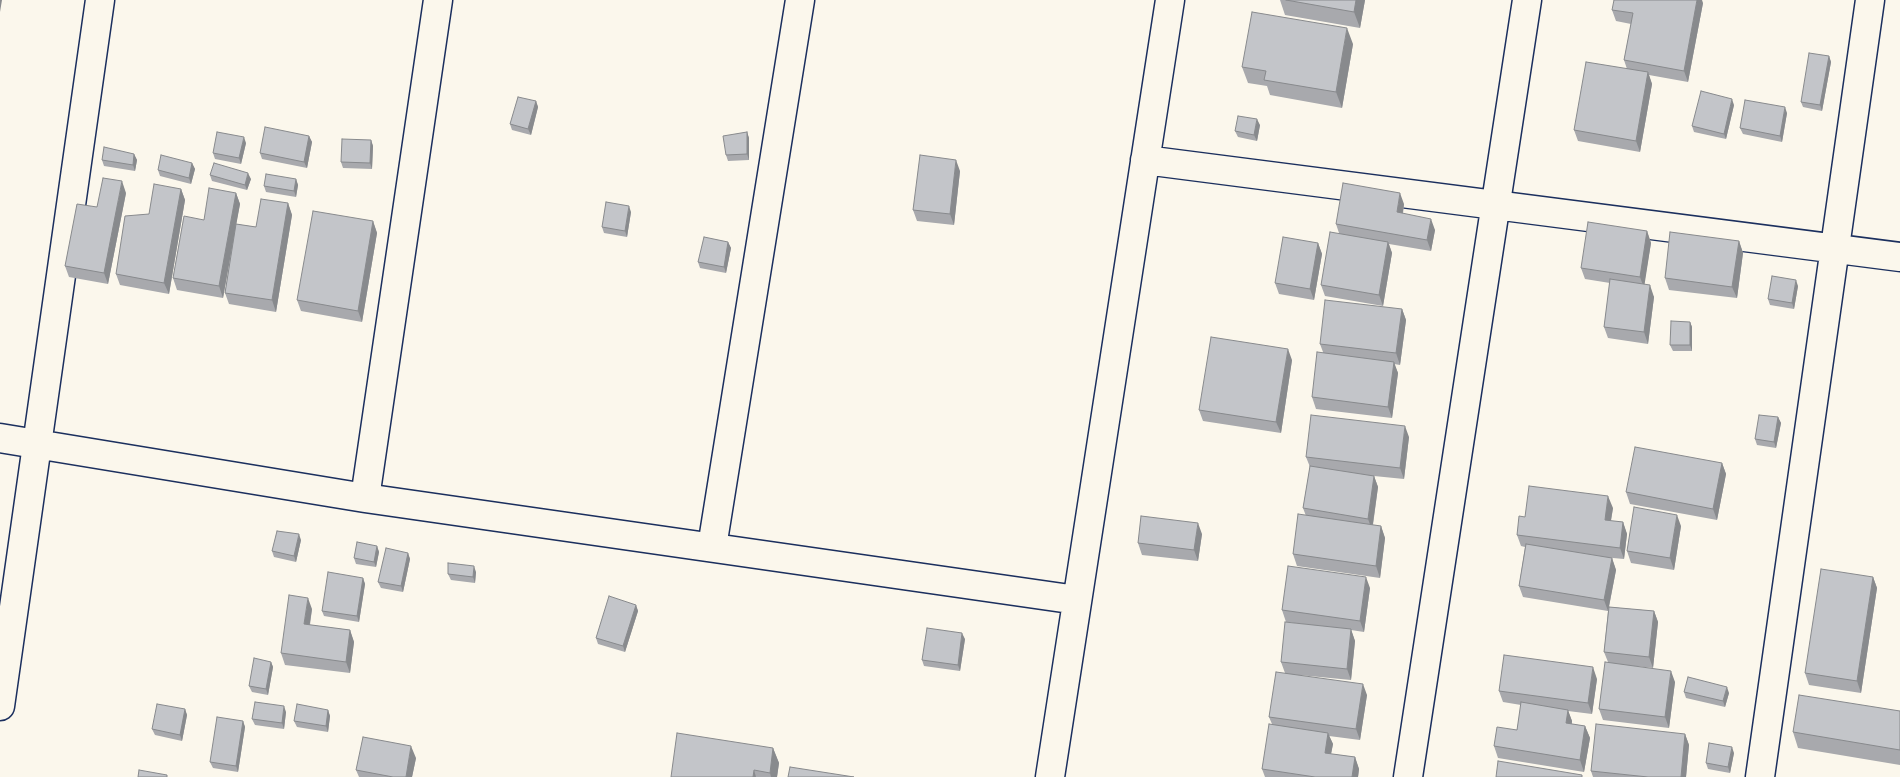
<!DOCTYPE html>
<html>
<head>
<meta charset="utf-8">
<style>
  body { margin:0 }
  canvas { display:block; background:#fbf7ec }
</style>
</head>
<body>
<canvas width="1900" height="777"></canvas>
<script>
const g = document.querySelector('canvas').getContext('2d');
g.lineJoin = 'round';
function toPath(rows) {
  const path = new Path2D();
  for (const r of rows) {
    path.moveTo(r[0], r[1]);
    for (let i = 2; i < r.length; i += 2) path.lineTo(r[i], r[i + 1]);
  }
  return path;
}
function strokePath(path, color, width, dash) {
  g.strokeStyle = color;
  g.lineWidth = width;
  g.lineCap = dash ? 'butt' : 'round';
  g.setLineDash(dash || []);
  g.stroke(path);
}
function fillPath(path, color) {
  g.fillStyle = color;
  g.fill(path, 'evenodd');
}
const minor = toPath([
  [1145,160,1900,257],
  [0,438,365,498,1077,600],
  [365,498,438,0],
  [712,547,800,0],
  [0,706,100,0],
  [1050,777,1170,0],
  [1408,777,1527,0],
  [1760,777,1870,0]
]);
const wall = toPath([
  [1280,0,1365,0,1360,28,1285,15],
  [1703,3,1688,82,1649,75,1652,84,1640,152,1578,141,1574,130,1627,69,1624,60,1631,24,1616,21,1612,10],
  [1353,44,1342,108,1270,95,1267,86,1248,83,1242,67],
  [1829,56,1831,62,1822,111,1803,107,1801,102],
  [536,101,538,107,531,135,512,130,510,124],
  [1734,105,1726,139,1694,132,1692,126],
  [1787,113,1782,142,1743,134,1740,128],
  [1260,125,1257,141,1238,137,1235,131],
  [747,132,749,138,749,160,728,161,726,155],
  [309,136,312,142,307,168,262,159,260,153],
  [371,140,373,146,372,169,343,168,341,162],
  [246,143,241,164,215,159,213,153],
  [134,154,137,160,135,171,104,166,102,160],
  [192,163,195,169,191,184,160,176,158,170],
  [960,171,954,225,917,221,913,210],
  [210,175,251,179,247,190,212,181],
  [296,179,298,185,296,197,266,192,264,186],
  [181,189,185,200,169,294,120,285,116,274,149,214],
  [126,193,108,284,69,277,65,266],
  [236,193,240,204,236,224,256,227,288,203,292,215,276,312,229,304,225,293,234,235,223,298,177,290,173,278,204,220],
  [1404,204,1403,214,1435,230,1431,251,1389,244,1392,253,1383,306,1325,296,1321,285,1339,233,1336,224],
  [631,212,627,237,604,233,602,227],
  [373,221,377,233,362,322,301,311,297,300],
  [1647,231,1651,243,1644,284,1654,297,1648,344,1608,338,1604,327,1610,283,1585,279,1581,268],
  [1739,241,1743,253,1737,298,1669,290,1665,278],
  [728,242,731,248,726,273,700,268,698,262],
  [1318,243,1322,254,1314,300,1279,294,1275,283],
  [1798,286,1794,309,1770,305,1768,299],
  [1402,309,1406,320,1400,365,1394,364,1398,373,1392,418,1316,409,1312,397,1323,352,1320,344],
  [1690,322,1692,327,1692,351,1673,351,1670,345],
  [1292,360,1281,433,1203,421,1199,410],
  [1778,417,1781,423,1776,448,1757,445,1755,439],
  [1409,437,1404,479,1374,476,1378,487,1373,525,1381,526,1385,538,1380,578,1297,566,1293,554,1306,516,1303,508,1310,467,1306,457],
  [1722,463,1726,474,1717,520,1630,504,1626,492],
  [1613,508,1611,521,1623,522,1627,534,1624,559,1602,557,1612,558,1616,570,1609,607,1654,611,1658,622,1653,668,1635,666,1675,682,1669,728,1603,720,1599,709,1608,662,1604,652,1608,611,1523,597,1519,586,1525,547,1521,546,1517,535,1525,517],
  [1681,526,1674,570,1631,563,1627,551],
  [1202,534,1198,561,1142,555,1138,543],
  [301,540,296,562,274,557,272,551],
  [377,546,379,552,376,567,356,564,354,558],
  [408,553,410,559,403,592,381,588,378,582],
  [476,572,475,583,451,580,448,574],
  [1873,577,1877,588,1861,693,1809,685,1805,673],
  [363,578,365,584,359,622,324,616,322,611],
  [1370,588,1364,632,1351,630,1355,641,1351,680,1299,675,1367,695,1360,740,1329,736,1333,744,1331,754,1355,757,1359,769,1358,777,1265,777,1262,769,1272,724,1269,717,1285,673,1281,662,1309,625,1286,622,1282,610],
  [636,605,638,611,625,652,598,644,596,638],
  [312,609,310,625,350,630,354,642,350,673,285,665,281,653],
  [965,639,960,671,924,666,922,660],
  [271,662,273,667,268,695,252,692,249,686],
  [1597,679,1592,714,1568,711,1572,721,1572,724,1585,726,1590,738,1584,772,1498,758,1494,746,1517,730,1521,705,1503,702,1499,691],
  [1684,692,1729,693,1725,707,1686,698],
  [185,709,187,715,182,741,155,735,152,729],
  [328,710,330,716,328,732,297,727,294,721],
  [1900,711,1900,765,1798,748,1793,732],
  [286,712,284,729,255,725,252,719],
  [243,721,245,727,238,772,213,768,210,762],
  [1685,734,1689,745,1686,777,1593,777,1591,771],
  [773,748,779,763,777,777,671,777],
  [1734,753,1730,773,1708,769,1706,763],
  [416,758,412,777,359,777,356,770]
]);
const shadedWall = toPath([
  [0,0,2,0,0,12],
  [1356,0,1365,0,1360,28,1354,12],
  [1697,0,1702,0,1703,3,1688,82,1684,71],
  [1347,28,1353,44,1342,108,1336,92],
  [1829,56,1831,62,1822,111,1820,105],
  [1648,72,1652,84,1640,152,1636,141],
  [1732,99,1734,105,1726,139,1724,134],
  [536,101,538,107,531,135,528,129],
  [1785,107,1787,113,1782,142,1780,136],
  [1257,119,1260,125,1257,141,1254,135],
  [747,132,749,138,749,160,747,154],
  [309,136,312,142,307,168,304,162],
  [244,137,246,143,241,164,239,158],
  [371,140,373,146,372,169,370,163],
  [134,154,137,160,135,171,133,165],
  [956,160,960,171,954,225,950,214],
  [192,163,195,169,191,184,189,178],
  [248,173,251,179,247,190,245,185],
  [296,179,298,185,296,197,294,191],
  [122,181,126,193,108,284,104,273],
  [181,189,185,200,169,294,164,283],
  [236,193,240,204,223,298,219,286],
  [1400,193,1404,204,1401,224,1397,212],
  [288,203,292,215,276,312,272,300],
  [629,206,631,212,627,237,625,231],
  [1431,219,1435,230,1431,251,1427,240],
  [373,221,377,233,362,322,358,311],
  [1647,231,1651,243,1644,288,1640,277],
  [1739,241,1743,253,1737,298,1732,287],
  [728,242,731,248,726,273,724,267],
  [1388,242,1392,253,1383,306,1379,295],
  [1318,243,1322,254,1314,300,1310,289],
  [1796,280,1798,286,1794,309,1792,303],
  [1650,285,1654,297,1648,344,1644,332],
  [1402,309,1406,320,1400,365,1396,353],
  [1690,322,1692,327,1692,351,1690,345],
  [1288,349,1292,360,1281,433,1276,422],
  [1394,362,1398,373,1392,418,1388,407],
  [1778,417,1781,423,1776,448,1774,442],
  [1405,426,1409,437,1404,479,1400,468],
  [1722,463,1726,474,1717,520,1713,509],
  [1374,476,1378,487,1372,530,1368,519],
  [1608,496,1613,508,1609,531,1605,520],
  [1677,515,1681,526,1674,570,1670,558],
  [1623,522,1627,534,1624,559,1620,548],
  [1198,523,1202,534,1198,561,1194,550],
  [1381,526,1385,538,1380,578,1376,566],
  [299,534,301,540,296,562,294,556],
  [377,546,379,552,376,567,374,562],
  [408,553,410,559,403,592,401,586],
  [1612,558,1616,570,1608,611,1604,600],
  [474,566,476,572,475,583,473,577],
  [1366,577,1370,588,1364,632,1360,621],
  [1873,577,1877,588,1861,693,1857,681],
  [363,578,365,584,359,622,357,616],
  [308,598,312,609,308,635,304,624],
  [636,605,638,611,625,652,623,646],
  [1654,611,1658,622,1653,668,1649,657],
  [1351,629,1355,641,1351,680,1347,669],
  [350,630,354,642,350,673,346,662],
  [962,633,965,639,960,671,958,665],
  [271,662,273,667,268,695,266,689],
  [1593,667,1597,679,1592,714,1588,703],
  [1671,671,1675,682,1669,728,1665,717],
  [1363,684,1367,695,1360,740,1356,729],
  [1727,687,1729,693,1725,707,1723,701],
  [284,706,286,712,284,729,282,723],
  [185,709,187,715,182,741,180,735],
  [328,710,330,716,328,732,326,726],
  [1568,710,1572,721,1570,734,1566,723],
  [243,721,245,727,238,772,236,766],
  [1585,726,1590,738,1584,772,1580,760],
  [1328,733,1333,744,1329,764,1325,753],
  [1685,734,1689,745,1686,777,1681,777],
  [411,746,416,758,412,777,406,777],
  [1732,747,1734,753,1730,773,1728,767],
  [773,748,779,763,777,777,771,777,770,773],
  [1355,757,1359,769,1358,777,1352,777],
  [754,770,756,777,753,777]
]);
const building = toPath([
  [1286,0,1356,0,1354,12,1286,0],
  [1614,0,1697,0,1684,71,1624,60,1633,13,1612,10,1614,0],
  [1252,12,1347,28,1336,92,1264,80,1266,71,1242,67,1252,12],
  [1809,53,1829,56,1820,105,1801,102,1809,53],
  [1586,62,1648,72,1636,141,1574,130,1586,62],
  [1701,91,1732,99,1724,134,1692,126,1701,91],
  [518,97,536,101,528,129,510,124,518,97],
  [1745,100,1785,107,1780,136,1740,128,1745,100],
  [1238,116,1257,119,1254,135,1235,131,1238,116],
  [265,127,309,136,304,162,260,153,265,127],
  [217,132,244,137,239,158,213,153,217,132],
  [747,132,747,154,726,155,723,136,747,132],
  [342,139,371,140,370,163,341,162,342,139],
  [104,147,134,154,133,165,102,160,104,147],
  [161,155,192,163,189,178,158,170,161,155],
  [920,155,956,160,950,214,913,210,920,155],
  [214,163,248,173,245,185,210,175,214,163],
  [266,174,296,179,294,191,264,186,266,174],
  [103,178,122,181,104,273,65,266,77,204,97,207,103,178],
  [1343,183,1400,193,1397,212,1431,219,1427,240,1336,224,1343,183],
  [154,184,181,189,164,283,116,274,125,216,149,214,154,184],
  [209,188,236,193,219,286,173,278,184,216,204,220,209,188],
  [261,199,288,203,272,300,225,293,236,224,256,227,261,199],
  [606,202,629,206,625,231,602,227,606,202],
  [313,211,373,221,358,311,297,300,313,211],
  [1588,222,1647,231,1640,277,1581,268,1588,222],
  [1330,232,1388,242,1379,295,1321,285,1330,232],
  [1670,232,1739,241,1732,287,1665,278,1670,232],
  [704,237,728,242,724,267,698,262,704,237],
  [1283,237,1318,243,1310,289,1275,283,1283,237],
  [1772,276,1796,280,1792,303,1768,299,1772,276],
  [1610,279,1650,285,1644,332,1604,327,1610,279],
  [1325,300,1402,309,1396,353,1320,344,1325,300],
  [1671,321,1690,322,1690,345,1670,345,1671,321],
  [1211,337,1288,349,1276,422,1199,410,1211,337],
  [1317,352,1394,362,1388,407,1312,397,1317,352],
  [1311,415,1405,426,1400,468,1306,457,1311,415],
  [1759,415,1778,417,1774,442,1755,439,1759,415],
  [1635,447,1722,463,1713,509,1626,492,1635,447],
  [1310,466,1374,476,1368,519,1303,508,1310,466],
  [1529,486,1608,496,1605,520,1623,522,1620,548,1517,535,1519,516,1525,517,1529,486],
  [1634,507,1677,515,1670,558,1627,551,1634,507],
  [1298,514,1381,526,1376,566,1293,554,1298,514],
  [1141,516,1198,523,1194,550,1138,543,1141,516],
  [277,531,299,534,294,556,272,551,277,531],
  [357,542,377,546,374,562,354,558,357,542],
  [1526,544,1612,558,1604,600,1519,586,1526,544],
  [386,548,408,553,401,586,378,582,386,548],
  [448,563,474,566,473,577,448,574,448,563],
  [1288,566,1366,577,1360,621,1282,610,1288,566],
  [1821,569,1873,577,1857,681,1805,673,1821,569],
  [328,572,363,578,357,616,322,611,328,572],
  [289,595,308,598,304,624,350,630,346,662,281,653,289,595],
  [609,596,636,605,623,646,596,638,609,596],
  [1609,607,1654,611,1649,657,1604,652,1609,607],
  [1285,622,1351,629,1347,669,1281,662,1285,622],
  [927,628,962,633,958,665,922,660,927,628],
  [1504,655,1593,667,1588,703,1499,691,1504,655],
  [254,658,271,662,266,689,249,686,254,658],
  [1605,662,1671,671,1665,717,1599,709,1605,662],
  [1276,672,1363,684,1356,729,1269,717,1276,672],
  [1688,677,1727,687,1723,701,1684,692,1688,677],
  [1799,695,1900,711,1900,750,1793,732,1799,695],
  [255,702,284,706,282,723,252,719,255,702],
  [1521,702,1568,710,1566,723,1585,726,1580,760,1494,746,1497,727,1517,730,1521,702],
  [157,704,185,709,180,735,152,729,157,704],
  [297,704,328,710,326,726,294,721,297,704],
  [217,717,243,721,236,766,210,762,217,717],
  [1269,724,1328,733,1325,753,1355,757,1352,777,1315,777,1262,769,1269,724],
  [1596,724,1685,734,1681,777,1648,777,1591,771,1596,724],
  [677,733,773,748,770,773,754,770,753,777,671,777,677,733],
  [363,737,411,746,406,777,393,777,356,770,363,737],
  [1709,743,1732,747,1728,767,1706,763,1709,743],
  [1498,761,1582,775,1582,777,1496,777,1498,761],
  [790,767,854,777,788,777,790,767],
  [139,770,167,775,167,777,138,777,139,770]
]);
strokePath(minor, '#1b2f5e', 31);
strokePath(minor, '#fbf7ec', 28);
fillPath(wall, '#a8a9ad');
fillPath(shadedWall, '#888a8d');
fillPath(building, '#c3c5c9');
strokePath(building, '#888a8d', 1);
</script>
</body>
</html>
